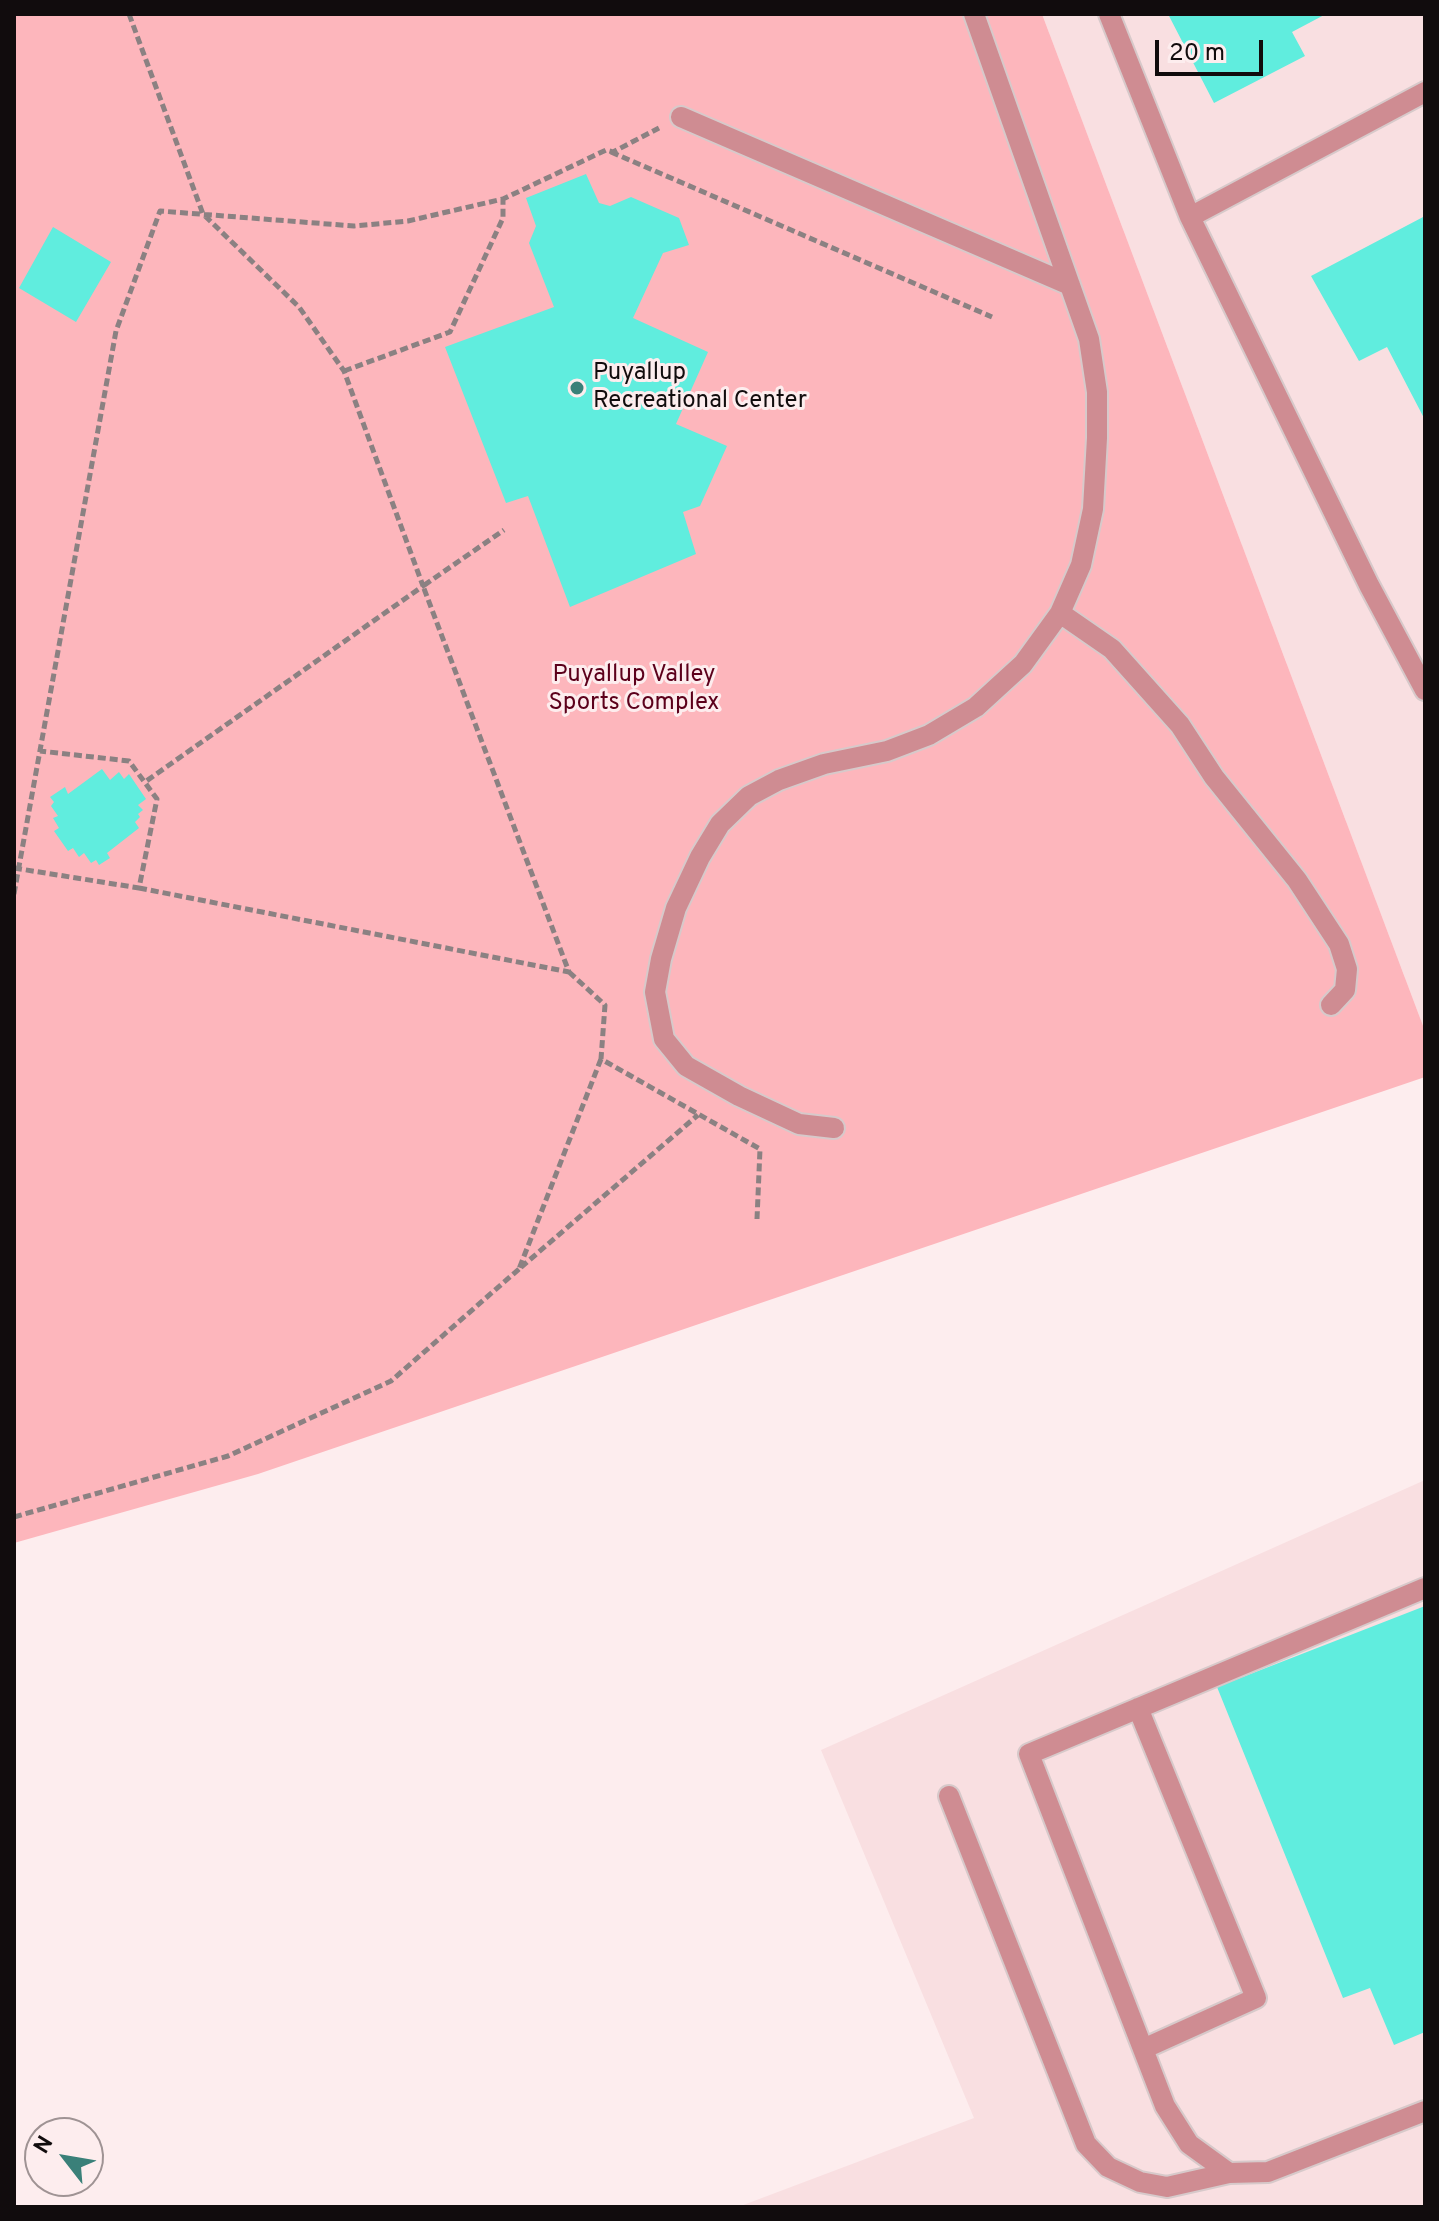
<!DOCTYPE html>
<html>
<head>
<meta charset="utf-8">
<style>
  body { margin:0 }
  #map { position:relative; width:1439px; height:2221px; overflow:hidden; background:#fdedee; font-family:Overpass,sans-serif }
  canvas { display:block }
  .frame { position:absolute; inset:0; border:16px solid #110c0d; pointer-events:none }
  .north { position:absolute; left:24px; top:2117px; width:80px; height:80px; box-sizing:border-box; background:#fdedee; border:2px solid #9f9394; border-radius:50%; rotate:301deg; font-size:22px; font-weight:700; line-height:32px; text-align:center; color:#110c0d }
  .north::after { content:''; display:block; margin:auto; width:28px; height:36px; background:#3a8079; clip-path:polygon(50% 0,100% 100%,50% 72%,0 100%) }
  .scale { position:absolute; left:1155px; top:40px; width:108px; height:36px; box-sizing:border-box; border:4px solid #110c0d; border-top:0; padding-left:10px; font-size:24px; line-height:28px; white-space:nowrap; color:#110c0d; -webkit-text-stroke:6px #fdedee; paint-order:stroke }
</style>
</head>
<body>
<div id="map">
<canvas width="1439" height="2221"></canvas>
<div class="frame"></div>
<div class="north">N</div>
<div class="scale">20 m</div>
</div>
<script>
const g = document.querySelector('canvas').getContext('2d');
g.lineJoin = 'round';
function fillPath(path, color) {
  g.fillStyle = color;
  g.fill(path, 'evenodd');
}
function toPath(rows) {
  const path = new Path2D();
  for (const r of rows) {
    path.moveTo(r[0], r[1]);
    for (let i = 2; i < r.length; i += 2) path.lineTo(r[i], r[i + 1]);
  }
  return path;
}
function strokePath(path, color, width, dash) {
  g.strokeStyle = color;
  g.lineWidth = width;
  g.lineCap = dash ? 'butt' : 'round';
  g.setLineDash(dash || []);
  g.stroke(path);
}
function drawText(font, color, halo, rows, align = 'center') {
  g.font = font + ' Overpass,sans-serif';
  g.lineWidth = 6;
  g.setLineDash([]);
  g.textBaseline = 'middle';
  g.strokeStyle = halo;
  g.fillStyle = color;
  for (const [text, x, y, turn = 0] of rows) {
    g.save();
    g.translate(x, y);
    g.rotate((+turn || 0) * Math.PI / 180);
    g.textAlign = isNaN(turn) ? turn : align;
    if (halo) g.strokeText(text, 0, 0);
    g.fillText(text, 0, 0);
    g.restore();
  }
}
const built = toPath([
  [1042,14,1425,14,1425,1031],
  [1425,1480,1425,2207,738,2207,974,2118,821,1750]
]);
const green = toPath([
  [14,14,1042,14,1425,1031,1425,1077,258,1474,14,1543]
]);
const building = toPath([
  [1168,14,1326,14,1292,32,1305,56,1214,103],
  [586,174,599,203,610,206,631,197,679,218,689,245,663,253,633,318,708,352,676,424,727,446,700,506,683,512,696,554,570,607,528,496,506,503,445,347,554,307,529,243,536,226,526,198],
  [1425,216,1425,420,1387,347,1359,361,1311,276],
  [53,227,111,262,76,322,19,288],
  [102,769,110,780,119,772,124,779,129,774,146,799,138,805,143,810,138,814,140,817,135,822,139,828,107,853,110,858,99,865,96,860,91,863,84,853,79,857,73,848,68,851,54,831,59,828,53,818,58,816,51,806,54,802,50,797,65,787,68,794],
  [1425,1606,1425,2032,1394,2045,1370,1988,1343,1998,1217,1687]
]);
const path = toPath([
  [129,14,203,214,299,307,344,371,423,586,145,782],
  [611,152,992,317],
  [344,371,450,332,503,218,503,199],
  [14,868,139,888,157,799,129,761,40,751],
  [139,888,569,972,423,586,504,530],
  [14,894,116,331,160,211,354,226,408,221,503,199,606,150,613,152,659,128],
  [569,972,605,1005,601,1059,760,1149,757,1219],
  [601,1059,519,1269,698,1115],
  [14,1517,228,1456,391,1381,519,1269]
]);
const service = toPath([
  [1109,14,1190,217,1369,585,1425,690],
  [681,117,1070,285],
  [1190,217,1425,92],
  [1060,613,1112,649,1180,725,1214,777,1297,880,1339,944,1347,969,1345,990,1331,1005],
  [834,1128,799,1124,739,1096,686,1066,664,1039,655,992,661,959,676,908,700,857,720,824,749,796,779,780,824,764,887,751,929,735,976,707,1023,664,1060,613,1081,565,1093,509,1097,438,1097,392,1089,339,974,14],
  [1425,1588,1029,1754,1165,2106,1189,2144,1229,2173,1268,2172,1425,2111],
  [1138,1708,1256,1998,1143,2049],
  [949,1796,1086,2144,1108,2167,1140,2182,1167,2187,1229,2173]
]);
const markers = [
  [577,388,8,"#3a8079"]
];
const poiNames = [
  ["Puyallup",593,374],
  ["Recreational Center",593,402]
];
const parkNames = [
  ["Puyallup Valley",634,676],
  ["Sports Complex",634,704]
];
fillPath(built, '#f9dfe1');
fillPath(green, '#fdb6bc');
fillPath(building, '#60edde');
strokePath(service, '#d7c9ca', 24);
strokePath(path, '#8b8182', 5, [8, 4]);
strokePath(service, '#cf8c92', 20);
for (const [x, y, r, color] of markers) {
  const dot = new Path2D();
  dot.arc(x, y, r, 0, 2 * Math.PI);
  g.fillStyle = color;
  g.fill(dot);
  strokePath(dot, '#fdedee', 3);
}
drawText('24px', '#110c0d', '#fdedee', poiNames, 'left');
drawText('24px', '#5c001b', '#fdedee', parkNames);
</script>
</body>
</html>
